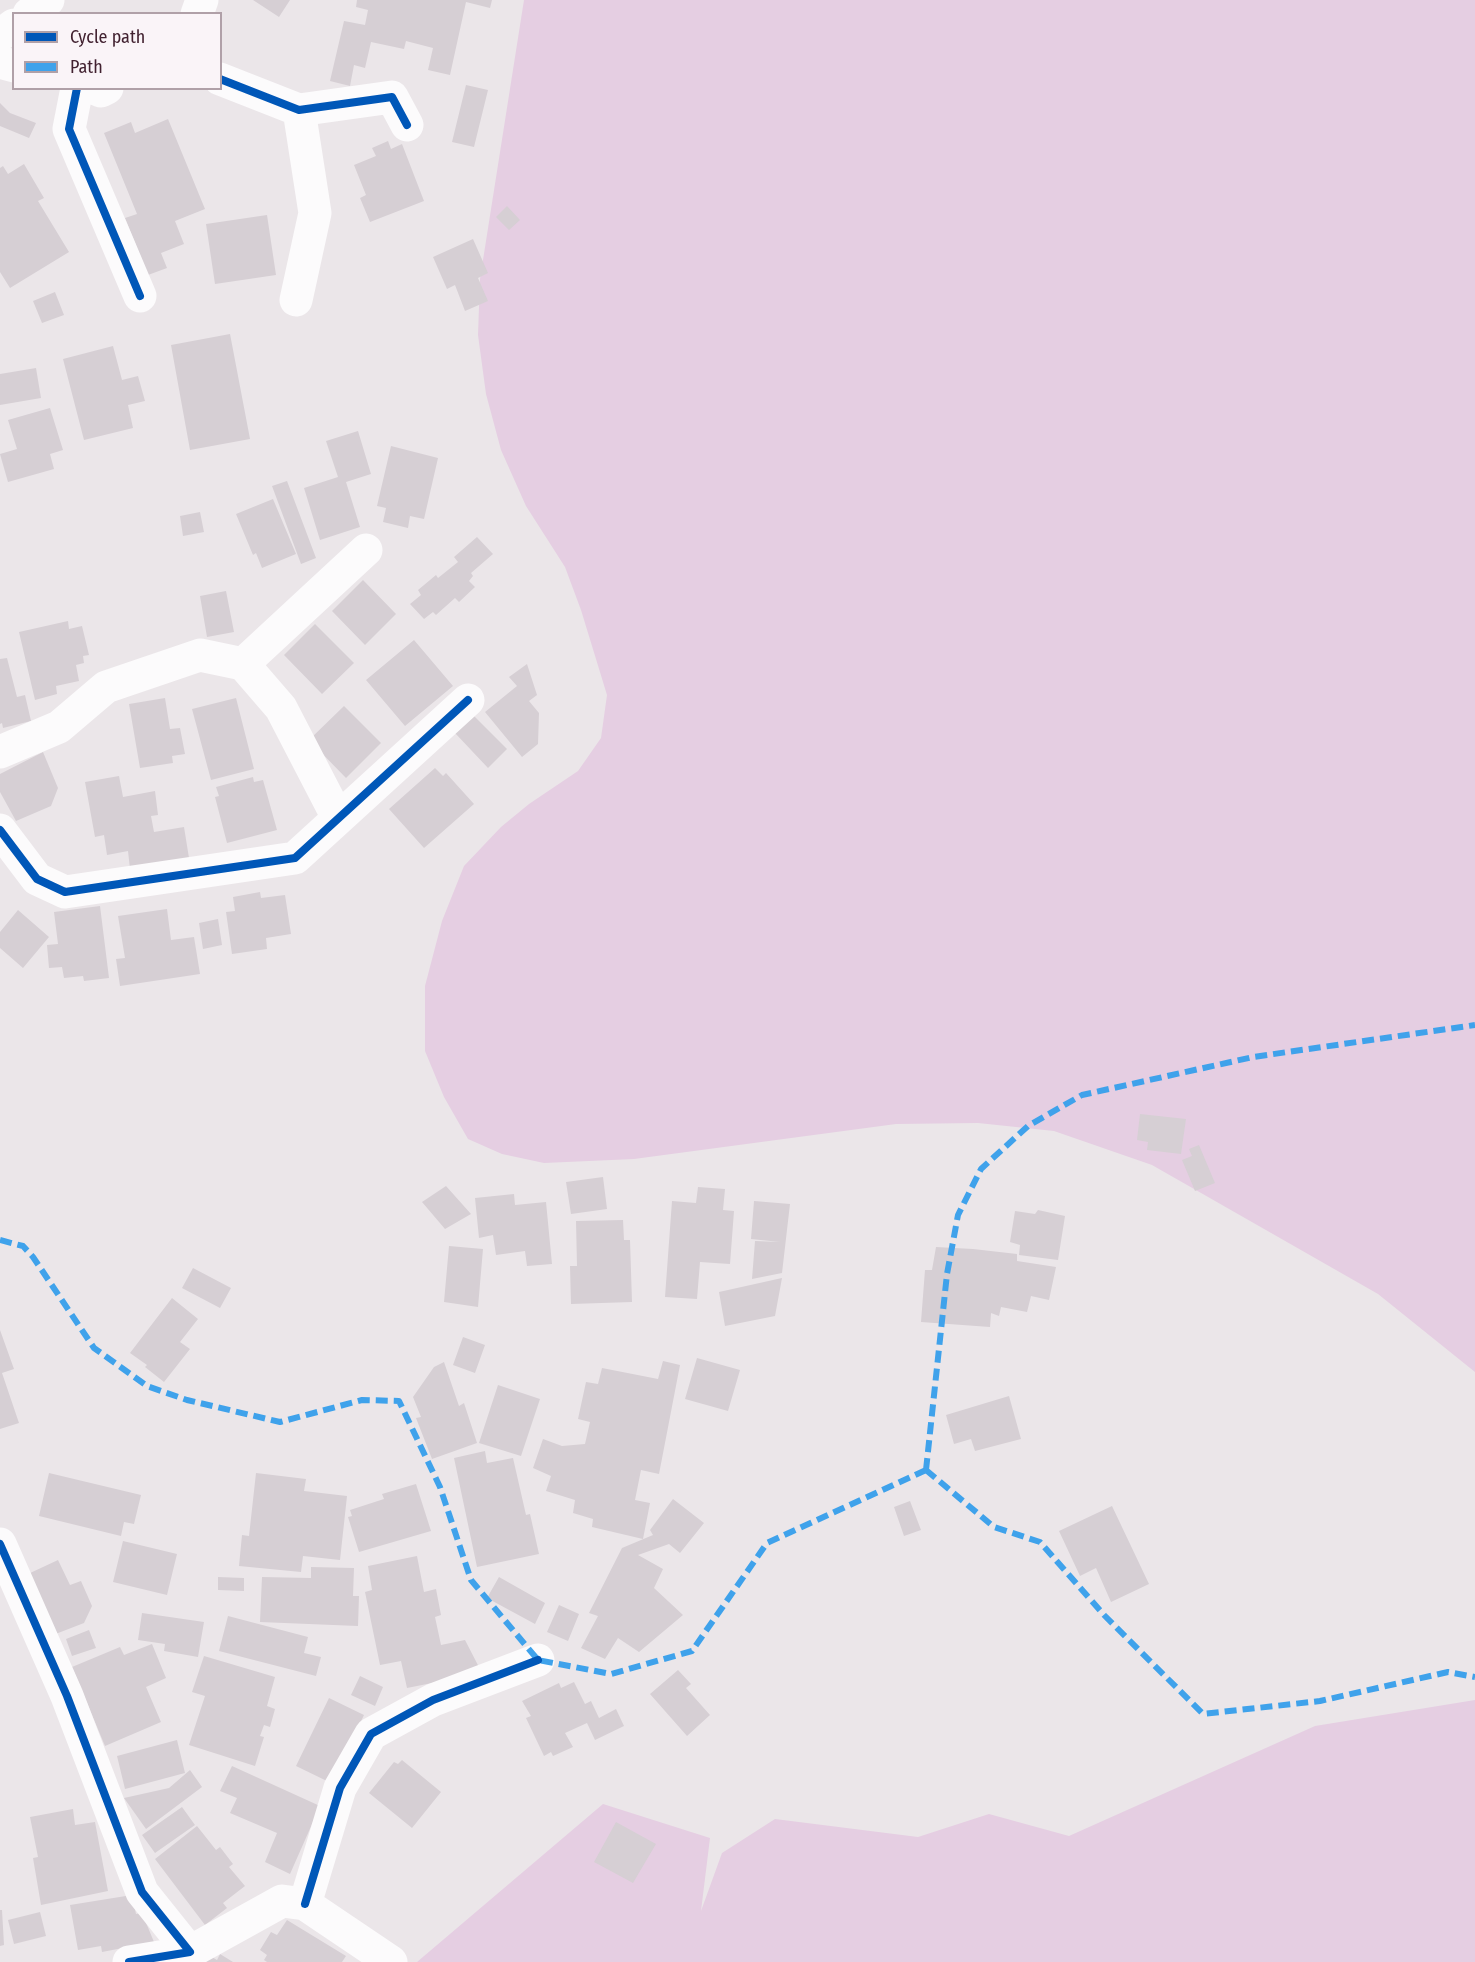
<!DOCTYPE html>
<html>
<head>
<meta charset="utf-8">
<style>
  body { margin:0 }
  #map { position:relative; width:1475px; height:1962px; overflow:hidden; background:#ebe6e9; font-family:"Fira Sans Condensed",sans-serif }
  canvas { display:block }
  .legend { position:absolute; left:12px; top:12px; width:210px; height:78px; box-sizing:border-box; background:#faf4f8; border:2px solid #b0a0a8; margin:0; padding:8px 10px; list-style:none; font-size:18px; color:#412130 }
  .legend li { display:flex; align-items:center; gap:12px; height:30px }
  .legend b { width:30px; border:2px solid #b0a0a8 }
</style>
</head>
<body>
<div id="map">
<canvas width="1475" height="1962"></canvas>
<ul class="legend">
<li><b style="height:8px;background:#0057b8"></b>Cycle path</li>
<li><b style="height:8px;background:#3fa2eb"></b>Path</li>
</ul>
</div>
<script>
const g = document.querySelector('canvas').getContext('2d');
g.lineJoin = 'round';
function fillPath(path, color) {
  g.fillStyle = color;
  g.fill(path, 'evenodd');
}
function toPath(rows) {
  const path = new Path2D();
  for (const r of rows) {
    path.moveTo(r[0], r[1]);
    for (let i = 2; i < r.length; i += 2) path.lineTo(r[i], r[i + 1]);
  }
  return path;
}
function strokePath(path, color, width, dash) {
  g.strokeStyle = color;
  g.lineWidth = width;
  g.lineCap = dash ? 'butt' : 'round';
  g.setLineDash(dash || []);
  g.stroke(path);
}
const green = toPath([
  [524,0,1475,0,1475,1372,1378,1294,1152,1165,1054,1131,978,1123,896,1124,634,1159,544,1163,502,1154,468,1139,444,1097,425,1051,425,986,442,921,464,866,501,827,529,804,578,771,601,738,607,695,581,610,565,567,526,506,501,450,486,394,478,335,480,279],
  [1475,1700,1475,1962,417,1962,603,1804,710,1838,701,1911,722,1853,775,1819,918,1837,989,1814,1069,1836,1315,1726]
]);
const building = toPath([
  [253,0,290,0,279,17],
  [357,0,492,0,490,8,466,2,450,75,428,70,433,48,406,41,404,49,371,42,365,68,354,65,350,86,330,81,344,21,365,25,368,10,356,7],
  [466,85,488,90,474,147,452,142],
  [0,103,10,113,36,123,29,138,0,126],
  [168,119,205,209,175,221,184,244,161,253,167,268,148,275,125,218,137,214,104,133,131,122,135,133],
  [388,141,391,149,402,144,424,201,370,222,360,198,366,195,354,165,376,156,372,148],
  [24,164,44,198,38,201,69,252,10,288,0,272,0,168,3,166,8,174],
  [507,206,520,220,509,230,496,217],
  [267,215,276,275,215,284,206,224],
  [473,239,488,273,478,278,488,301,465,311,455,285,447,289,433,257],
  [55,292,64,315,42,323,33,301],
  [230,334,250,439,190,450,171,345],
  [113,346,122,380,138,376,145,401,128,405,133,428,84,440,63,359],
  [36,368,41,398,0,405,0,374],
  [50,408,63,450,50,454,54,469,8,482,0,454,17,449,8,420],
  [358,431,371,474,346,482,360,527,320,540,304,488,338,477,326,441],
  [391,446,438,458,424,519,410,516,408,528,383,522,386,508,377,506],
  [287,481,316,558,301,564,272,486],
  [273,499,296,554,262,568,256,553,253,555,236,514],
  [200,512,204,532,183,536,180,516],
  [477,537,493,554,471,573,473,576,469,581,475,587,459,602,455,598,436,615,433,612,424,619,410,604,421,595,418,590,436,575,438,578,458,562,454,557],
  [363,580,396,614,365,645,332,611],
  [226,591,234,632,207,637,200,596],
  [68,621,69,629,82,626,89,655,83,656,84,663,76,665,79,681,56,686,57,694,35,700,19,632],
  [315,624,354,663,322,694,284,655],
  [414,640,453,686,405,726,366,680],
  [7,658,17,697,25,695,31,721,3,728,2,723,0,724,0,659],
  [527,664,537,695,529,701,539,713,538,744,522,757,485,712,517,686,509,677],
  [165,698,170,729,180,728,185,754,172,756,173,763,140,768,129,704],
  [236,698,254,769,211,780,192,709],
  [344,706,381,743,346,778,309,740],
  [473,715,507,749,488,768,455,733],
  [43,752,58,788,51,806,16,821,0,792,0,774],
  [435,768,443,776,446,773,474,804,424,848,389,809],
  [119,776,123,797,155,791,158,815,151,816,154,832,184,827,189,858,130,869,128,851,107,855,104,835,95,837,85,782],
  [253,777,254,782,263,780,277,830,227,843,215,797,219,796,216,787],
  [260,892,261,898,285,895,291,934,266,938,267,949,232,954,226,912,235,911,233,897],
  [100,906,109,978,84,981,83,976,64,978,62,967,49,968,47,945,58,944,54,912],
  [167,909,171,940,194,937,200,974,120,986,116,959,125,958,118,916],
  [18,910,49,937,23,968,0,948,0,932],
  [218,919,222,945,203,949,199,923],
  [1140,1114,1186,1119,1181,1154,1147,1150,1148,1142,1137,1140],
  [1199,1145,1215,1183,1195,1191,1182,1160,1192,1156,1189,1149],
  [603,1177,607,1209,571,1214,566,1182],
  [446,1186,471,1214,445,1229,422,1202],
  [698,1187,725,1189,723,1210,734,1211,730,1264,700,1262,697,1299,665,1297,672,1201,696,1203],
  [514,1194,515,1205,546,1202,552,1264,527,1266,525,1251,496,1255,493,1235,479,1238,475,1198],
  [754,1201,790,1204,782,1273,752,1279,755,1241,780,1242,751,1239],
  [1038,1210,1065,1216,1058,1260,1019,1255,1020,1245,1010,1242,1015,1211,1035,1214],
  [623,1220,624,1240,630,1240,632,1302,571,1304,570,1266,577,1266,576,1221],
  [449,1246,483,1249,478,1307,444,1302],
  [936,1247,973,1249,1017,1254,1017,1261,1056,1267,1049,1300,1031,1296,1027,1312,1001,1307,999,1316,991,1313,990,1327,921,1322,925,1270,932,1270],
  [193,1268,231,1288,220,1308,182,1288],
  [782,1278,775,1316,725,1326,719,1292],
  [172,1298,198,1319,180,1342,190,1349,164,1382,145,1367,147,1365,130,1353],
  [0,1330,14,1369,2,1373,19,1423,0,1429],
  [463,1337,485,1345,475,1373,453,1365],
  [697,1358,740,1370,728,1411,685,1399],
  [663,1361,680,1365,659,1474,641,1470,635,1500,650,1503,643,1539,592,1527,593,1519,573,1513,575,1500,546,1491,551,1476,533,1468,543,1439,562,1446,585,1444,590,1422,578,1419,586,1382,598,1384,602,1368,658,1379],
  [444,1362,459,1406,464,1403,477,1443,432,1459,416,1418,421,1417,413,1397,434,1367],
  [498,1385,540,1399,521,1456,479,1443],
  [1009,1396,1021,1439,975,1451,971,1439,954,1444,946,1415],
  [485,1451,487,1463,513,1458,526,1515,530,1514,539,1554,477,1567,454,1458],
  [49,1473,141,1495,134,1524,124,1522,121,1536,39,1516],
  [256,1473,306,1479,304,1491,347,1496,340,1560,303,1556,301,1572,239,1566,242,1535,249,1536],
  [416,1484,431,1531,359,1552,348,1517,352,1516,350,1510,384,1499,382,1494],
  [673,1499,704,1523,680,1553,669,1544,638,1555,663,1569,654,1588,683,1615,639,1652,618,1638,605,1659,581,1648,598,1616,589,1613,622,1548,653,1535,650,1530],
  [910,1501,921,1530,904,1536,894,1507],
  [1112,1506,1149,1584,1111,1602,1096,1568,1080,1576,1059,1531],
  [123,1541,177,1554,167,1595,113,1582],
  [417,1556,424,1592,436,1589,441,1615,435,1617,441,1645,465,1640,482,1673,407,1688,401,1661,380,1665,365,1592,372,1590,368,1566],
  [58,1560,70,1585,81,1581,92,1606,84,1623,53,1635,28,1574],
  [311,1567,354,1568,353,1596,359,1596,358,1626,260,1622,262,1577,311,1578],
  [218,1577,244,1578,244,1591,218,1590],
  [499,1577,545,1603,535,1624,487,1598],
  [559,1605,579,1614,568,1641,547,1632],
  [142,1613,204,1622,198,1657,164,1651,165,1644,138,1640],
  [228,1616,308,1637,304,1653,321,1657,316,1676,219,1651],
  [89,1630,96,1648,72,1656,66,1639],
  [152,1644,166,1678,146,1687,161,1722,105,1746,72,1667,120,1647,124,1655],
  [204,1656,275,1677,267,1706,275,1709,270,1727,264,1725,260,1736,264,1737,255,1766,189,1745,205,1696,192,1692],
  [678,1670,691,1684,686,1688,710,1715,687,1736,650,1694],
  [360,1676,383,1687,375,1706,351,1695],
  [574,1682,585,1704,591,1701,599,1718,616,1709,624,1726,595,1740,587,1723,565,1733,573,1747,553,1756,551,1752,544,1756,526,1718,531,1716,522,1701,559,1683,561,1688],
  [329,1698,364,1715,331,1783,296,1766],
  [177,1740,185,1773,125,1789,117,1756],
  [402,1760,441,1792,412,1828,369,1793,394,1762,398,1764],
  [232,1766,320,1806,290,1874,265,1862,277,1833,230,1813,237,1798,220,1791],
  [190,1770,202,1787,146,1829,124,1798,169,1788],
  [182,1807,195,1825,155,1853,142,1835],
  [73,1809,75,1825,95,1822,108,1891,41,1905,33,1858,38,1857,30,1817],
  [616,1822,656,1844,633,1883,594,1862],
  [197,1826,216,1850,220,1847,233,1864,229,1867,245,1886,223,1903,227,1908,205,1925,155,1859],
  [132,1895,136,1914,142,1913,154,1942,102,1952,101,1946,78,1950,70,1905],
  [0,1910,2,1910,4,1945,0,1946],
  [40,1912,46,1936,14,1944,8,1920],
  [287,1920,346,1956,342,1962,267,1962,264,1960,267,1955,260,1950,271,1932,277,1935],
  [220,1954,233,1962,206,1962,210,1956,217,1960]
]);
const minor = toPath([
  [29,14,48,0],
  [197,14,202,0],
  [0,35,14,25],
  [0,62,14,66],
  [220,79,299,110,392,97,407,125],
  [77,88,69,129,140,296],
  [94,88,101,91,107,88],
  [296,300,315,213,299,110],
  [243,664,281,708,338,818],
  [0,752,59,727,106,687,200,655,243,664,366,550],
  [0,830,37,879,65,892,295,858,468,700],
  [0,1544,67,1696,142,1892,190,1952,129,1962],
  [305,1904,340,1788,371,1734,433,1700,538,1660],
  [190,1952,282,1901,305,1904,391,1962]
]);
const quiet = toPath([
  [0,1240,23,1246,33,1257,94,1348,147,1386,187,1400,280,1422,362,1400,399,1401,440,1487,471,1580,538,1660,611,1674,692,1651,767,1543,926,1470],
  [926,1470,947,1274,958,1215,981,1169,1028,1126,1082,1095,1253,1057,1475,1025],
  [926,1470,994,1527,1040,1542,1104,1615,1203,1714,1320,1701,1448,1672,1475,1677]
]);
const cycleway = toPath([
  [220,79,299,110,392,97,407,125],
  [77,88,69,129,140,296],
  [0,830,37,879,65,892,295,858,468,700],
  [0,1544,67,1696,142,1892,190,1952,129,1962],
  [305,1904,340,1788,371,1734,433,1700,538,1660]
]);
fillPath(green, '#e5cee2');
fillPath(building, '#d6cfd4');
strokePath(minor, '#fcfbfc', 33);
strokePath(quiet, '#3fa2eb', 6, [12, 6]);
strokePath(cycleway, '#0057b8', 8);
</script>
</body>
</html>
